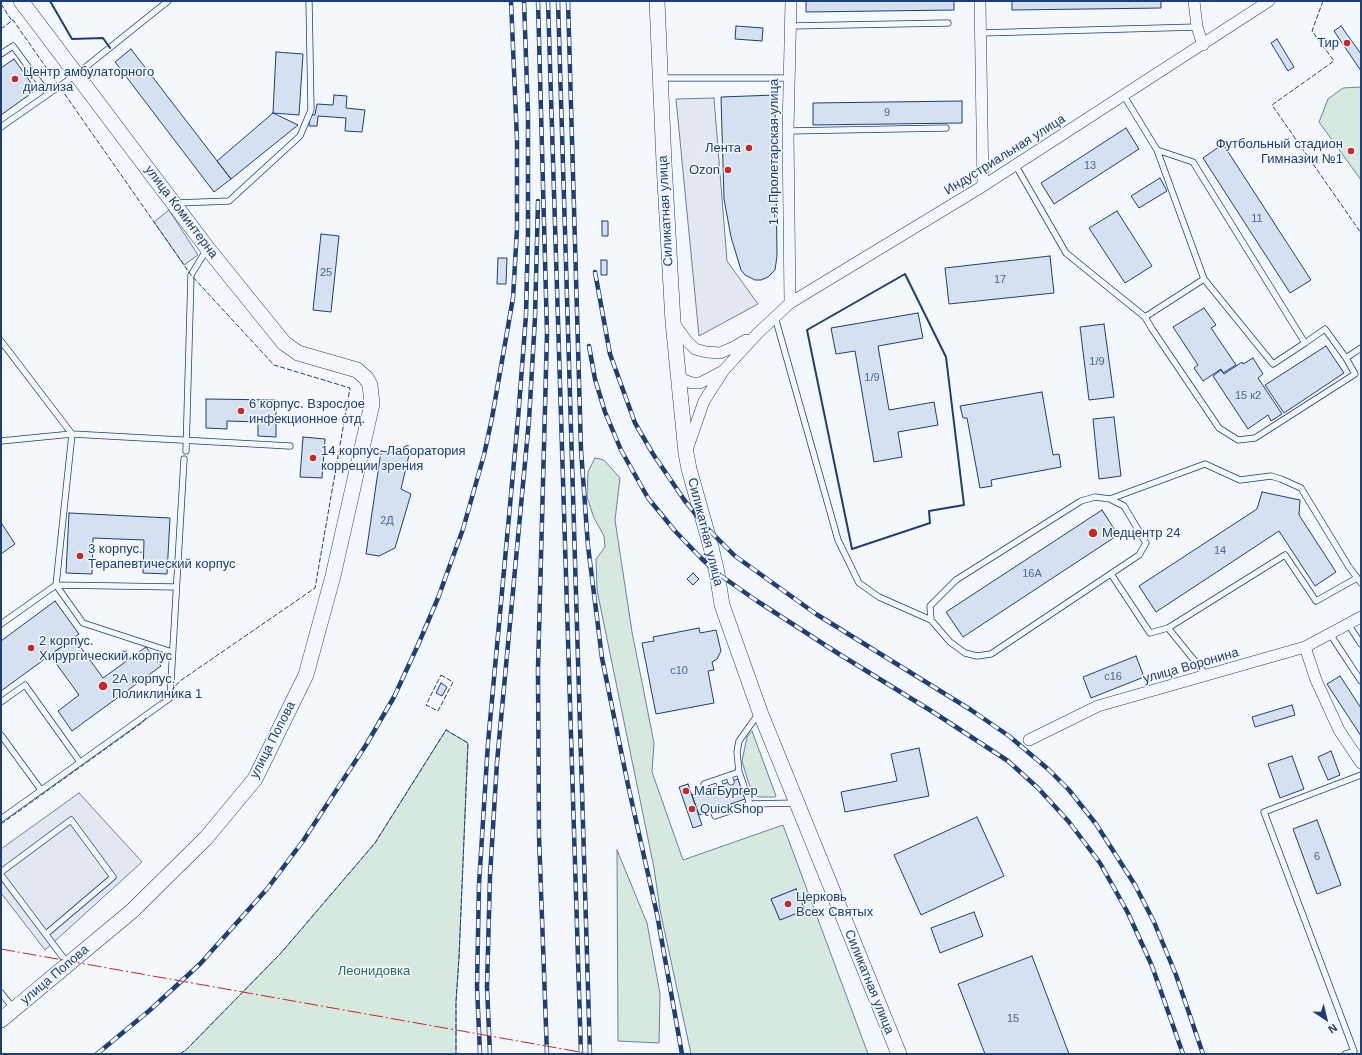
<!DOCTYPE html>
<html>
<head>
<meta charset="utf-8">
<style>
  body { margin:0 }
  #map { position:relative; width:1362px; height:1055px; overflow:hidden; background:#f4f7fb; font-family:Arial,sans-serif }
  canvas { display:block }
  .frame { position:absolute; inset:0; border:2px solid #1d3f73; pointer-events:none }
  .north { position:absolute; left:1306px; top:999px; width:40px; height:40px; -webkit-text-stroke:3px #f4f7fb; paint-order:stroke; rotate:145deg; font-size:11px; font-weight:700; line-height:16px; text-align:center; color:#1d3f73 }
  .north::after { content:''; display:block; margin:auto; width:14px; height:18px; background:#1d3f73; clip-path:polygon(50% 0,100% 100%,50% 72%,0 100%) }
</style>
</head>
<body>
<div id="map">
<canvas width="1362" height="1055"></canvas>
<div class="frame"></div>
<div class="north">N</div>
</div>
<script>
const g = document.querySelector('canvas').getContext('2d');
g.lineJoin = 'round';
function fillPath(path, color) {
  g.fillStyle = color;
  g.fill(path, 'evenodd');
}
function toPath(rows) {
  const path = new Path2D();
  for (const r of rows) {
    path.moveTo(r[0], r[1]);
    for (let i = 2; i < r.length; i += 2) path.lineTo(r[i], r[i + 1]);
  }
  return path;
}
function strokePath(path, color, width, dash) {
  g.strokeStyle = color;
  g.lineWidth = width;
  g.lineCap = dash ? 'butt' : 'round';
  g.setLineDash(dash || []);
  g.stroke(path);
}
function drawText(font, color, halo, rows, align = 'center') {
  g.font = font + ' Arial,sans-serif';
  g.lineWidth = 3;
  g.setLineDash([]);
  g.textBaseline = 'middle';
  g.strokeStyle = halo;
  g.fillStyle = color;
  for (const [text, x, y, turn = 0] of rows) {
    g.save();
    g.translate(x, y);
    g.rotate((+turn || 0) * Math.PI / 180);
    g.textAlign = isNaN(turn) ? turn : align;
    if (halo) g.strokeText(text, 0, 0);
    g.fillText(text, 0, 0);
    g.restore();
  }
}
const green = toPath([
  [1361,87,1361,180,1319,122,1328,99,1343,88,1361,87],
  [595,458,604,460,620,478,615,520,632,632,654,743,652,772,683,860,783,825,868,1054,691,1054,660,910,654,868,597,590,596,559,605,547,604,536,594,518,587,497,588,472,595,458],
  [796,889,804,910,780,920,771,899,796,889],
  [446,730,468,743,459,958,456,1002,456,1054,180,1054,187,1049,281,953,375,843,446,730],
  [752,731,776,796,775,797,758,797,752,791,748,781,742,761,747,737,752,731],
  [617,850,647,923,660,994,659,1043,618,1041,617,850]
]);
const parking = toPath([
  [714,98,727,261,758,304,699,336,676,99,714,98],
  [169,210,198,255,184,265,154,222,169,210],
  [79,793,142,862,45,950,1,893,1,849,79,793]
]);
const building = toPath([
  [806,1,954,1,954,10,806,12,806,1],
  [1012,1,1161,1,1161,8,1012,10,1012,1],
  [736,26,763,28,762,41,735,39,736,26],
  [1341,26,1361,54,1361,71,1334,31,1341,26],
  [1277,39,1294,67,1288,71,1271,43,1277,39],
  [131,49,231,179,214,192,115,62,131,49],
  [276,52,303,54,299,115,273,113,276,52],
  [14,59,36,90,1,115,1,68,14,59],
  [334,95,347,96,346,108,365,110,362,132,345,131,346,118,318,116,317,126,309,126,310,115,315,115,317,104,333,105,334,95],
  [775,95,777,256,775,270,768,277,761,280,755,280,745,275,741,270,731,237,724,199,721,97,775,95],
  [962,101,962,123,813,125,813,103,962,101],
  [273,113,298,125,231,179,217,161,273,113],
  [1126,128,1139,149,1054,204,1041,183,1126,128],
  [1223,144,1311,280,1290,293,1203,158,1223,144],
  [1160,178,1167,191,1139,208,1131,196,1160,178],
  [1117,211,1152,266,1125,283,1089,228,1117,211],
  [602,221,608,221,608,236,602,236,602,221],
  [321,234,339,236,331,312,313,310,321,234],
  [1050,256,1054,293,949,304,945,268,1050,256],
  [498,258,507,258,506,284,497,284,498,258],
  [601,260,607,260,607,275,601,275,601,260],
  [1204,308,1216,325,1211,328,1236,365,1223,373,1221,369,1203,381,1194,368,1198,365,1173,327,1204,308],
  [918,313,923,338,878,346,889,410,934,402,938,425,898,432,902,457,874,462,855,351,836,354,831,328,918,313],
  [1104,324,1114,397,1089,400,1080,327,1104,324],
  [1326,346,1344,373,1284,413,1265,385,1326,346],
  [1253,358,1263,374,1258,378,1282,414,1271,421,1268,415,1248,429,1213,376,1221,370,1224,374,1242,362,1243,364,1253,358],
  [1042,392,1053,455,1059,454,1061,467,991,480,992,486,980,488,967,418,963,418,960,406,1042,392],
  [206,399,276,400,276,437,258,436,258,422,227,421,227,429,206,428,206,399],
  [1114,417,1121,476,1099,479,1093,419,1114,417],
  [303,437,325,439,322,478,300,477,303,437],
  [381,451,409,455,401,489,411,494,395,548,379,556,366,554,381,451],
  [1262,492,1300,500,1299,515,1336,572,1315,586,1279,531,1156,612,1139,586,1257,509,1262,492],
  [1102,510,1118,535,963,637,946,612,1102,510],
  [69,513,170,518,167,574,143,573,144,540,93,538,92,574,66,573,69,513],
  [2,524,15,544,1,554,1,525,2,524],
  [693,573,699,579,693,585,687,579,693,573],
  [55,601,79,634,1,691,1,641,55,601],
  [699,628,700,633,716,630,721,651,717,659,712,662,714,670,708,671,714,703,656,714,642,643,654,641,653,637,699,628],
  [74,638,103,678,146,647,161,666,72,731,58,711,79,695,50,655,74,638],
  [1136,656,1144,677,1091,698,1083,677,1136,656],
  [1340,676,1361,708,1361,736,1327,684,1340,676],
  [441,683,447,687,442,696,436,693,441,683],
  [1292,705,1295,715,1255,727,1252,717,1292,705],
  [919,748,929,796,845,812,841,792,897,781,891,754,919,748],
  [1331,751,1340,775,1328,780,1318,757,1331,751],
  [1292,756,1304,789,1280,798,1268,764,1292,756],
  [738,779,745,799,699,815,692,795,738,779],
  [688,784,702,825,693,828,679,787,688,784],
  [977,817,1004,876,921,915,894,855,977,817],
  [1317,820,1341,885,1317,894,1293,829,1317,820],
  [796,889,805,910,780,920,771,899,796,889],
  [974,912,983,936,940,953,931,928,974,912],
  [1032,956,1069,1054,985,1054,958,984,1032,956]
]);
const lane = toPath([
  [790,26,948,23],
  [980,33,1197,27],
  [1,54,13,46,48,94],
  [660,78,788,78],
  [1124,96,1157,150,1204,279,1273,364,1305,343],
  [1,127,77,74,168,1],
  [788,131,946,128],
  [1157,150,1193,162,1305,343,1325,329,1346,358],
  [1016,166,1066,253,1145,317,1152,329,1219,428,1238,440,1255,438,1355,374,1346,358,1361,348],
  [177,203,229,201,300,136,311,110,309,1],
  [775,317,838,540,859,583,879,597,931,620,950,642,965,653,977,656,991,654,1139,555,1146,543,1124,506,1110,499,1095,497,1081,501,956,580,930,606,931,620],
  [1145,317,1204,279],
  [1,341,72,434],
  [1,441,72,434],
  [186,451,191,275,207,249],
  [1110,499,1205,464,1240,480,1271,476,1281,479,1301,488,1349,567,1361,583],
  [1111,574,1150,633,1168,628,1207,676],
  [56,585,83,623,172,652],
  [56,585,176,587],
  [1,624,56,585,72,434,290,446],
  [1348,624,1361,644],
  [1168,628,1285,555,1316,601,1357,578],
  [1330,634,1361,681],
  [1,702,25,685,80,762],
  [1,735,41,790],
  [729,776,731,782],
  [718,780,720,785],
  [706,790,704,784,739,772],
  [750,804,739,772,737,752,739,741,759,713],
  [713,810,715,816,750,804,796,803],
  [1,819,170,698,184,459],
  [1,872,71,820,113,877,46,934],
  [1,875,68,964],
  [1,993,14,1009],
  [1345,1054,1354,1051,1264,812,1361,775]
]);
const street = toPath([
  [980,1,983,186],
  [1194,1,1197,27,1203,45],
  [790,303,788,131,791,1],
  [673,322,686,340,695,349,706,352,720,353,734,347,746,340],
  [678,378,692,383,700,383,721,372],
  [687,450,704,401,724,370,757,334,790,303,983,186,1269,1],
  [1305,647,1316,680,1339,730,1361,763],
  [1029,740,1098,706,1305,647,1361,617]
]);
const secondary = toPath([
  [657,1,664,163,673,322,686,453,689,469,711,547,717,573,722,605,760,712,899,1054],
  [1,1020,132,911,206,838,255,779,306,675,333,576,372,404,370,385,366,378,357,370,298,353,284,343,208,249,21,1]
]);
const rail = toPath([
  [538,1,547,333,538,669,539,836,547,1054],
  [548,1,581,1054],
  [558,1,590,1054],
  [568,1,581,450,588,546,602,658,628,785,657,914,682,1054],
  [595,272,610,354,635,423,653,454,685,501,706,527,735,556,816,614,971,710,1009,736,1048,769,1069,790,1096,824,1135,885,1154,922,1176,975,1203,1054],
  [589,346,595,379,605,412,621,450,648,498,675,531,701,558,717,573,757,601,839,654,933,712,1008,761,1038,788,1069,822,1100,863,1128,913,1152,966,1183,1054],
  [97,1054,150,1010,200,964,267,889,303,841,366,745,394,697,418,645,438,598,463,529,484,455,492,418,513,298,517,229,517,140,511,1],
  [480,1054,477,987,479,884,488,743,518,419,526,315,528,233,528,115,524,1],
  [490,1054,487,987,490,876,497,762,529,420,535,318,538,201]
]);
const fence = toPath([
  [1323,1,1312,31,1334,61,1272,105,1361,233],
  [1,4,12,21],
  [1,29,13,20,191,275,274,365,350,388,315,588,180,681,160,703],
  [441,675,453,682,438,711,426,705,441,675],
  [1,824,143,722,146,718],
  [180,1054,187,1049,281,953,375,843,446,730,468,743,459,958,456,1002,456,1054]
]);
const wall = toPath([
  [50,1,72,39,103,38,110,48],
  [905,274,946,357,964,505,929,511,930,523,852,549,807,330,905,274]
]);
const power = toPath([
  [1,949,591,1054]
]);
const markers = [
  [1347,43,4,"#c62828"],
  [15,79,4,"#c62828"],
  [749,148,4,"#c62828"],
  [1351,151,4,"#c62828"],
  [728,170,4,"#c62828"],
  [241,411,4,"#c62828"],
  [313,458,4,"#c62828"],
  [1093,533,5,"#c62828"],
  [80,556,4,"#c62828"],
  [31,648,4,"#c62828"],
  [103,686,5,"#c62828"],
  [686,791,4,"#c62828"],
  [692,809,4,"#c62828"],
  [788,904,4,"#c62828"]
];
const numberNames = [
  ["9",887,113],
  ["13",1090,166],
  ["11",1257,219],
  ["25",326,273],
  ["17",1000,280],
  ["1/9",1097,362],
  ["1/9",872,378],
  ["15 к2",1248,396],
  ["2Д",387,521],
  ["14",1220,551],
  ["16А",1032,574],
  ["с10",679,671],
  ["с16",1113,677],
  ["6",1317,857],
  ["15",1013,1019]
];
const poiNames = [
  ["Тир",1339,43,"right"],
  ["Центр амбулаторного",23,72],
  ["диализа",23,87],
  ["Футбольный стадион",1343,144,"right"],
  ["Гимназии №1",1343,159,"right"],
  ["Лента",741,148,"right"],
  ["Ozon",720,170,"right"],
  ["6 корпус. Взрослое",249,404],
  ["инфекционное отд.",249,419],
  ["14 корпус. Лаборатория",321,451],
  ["корреции зрения",321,466],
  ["Медцентр 24",1102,533],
  ["3 корпус.",88,549],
  ["Терапевтический корпус",88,564],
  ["2 корпус.",39,641],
  ["Хирургический корпус",39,656],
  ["2А корпус.",112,679],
  ["Поликлиника 1",112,694],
  ["МагБургер",694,791],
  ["QuickShop",700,809],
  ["Церковь",796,897],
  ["Всех Святых",796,912]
];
const streetNames = [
  ["1-я Пролетарская улица",774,152,-90],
  ["Индустриальная улица",1005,155,-32],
  ["Силикатная улица",666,211,-93],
  ["улица Коминтерна",181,212,53],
  ["Силикатная улица",705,532,76],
  ["улица Воронина",1191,666,-16],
  ["улица Попова",273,740,-63],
  ["улица Попова",55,975,-40],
  ["Силикатная улица",869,982,68]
];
const parkNames = [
  ["Леонидовка",374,971]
];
fillPath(green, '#d7e8df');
strokePath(green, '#687fa3', 1);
fillPath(parking, '#e3e8f0');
strokePath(parking, '#687fa3', 1);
fillPath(building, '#d5e0f0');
strokePath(building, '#1d3f73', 1);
strokePath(lane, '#1d3f73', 7);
strokePath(street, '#1d3f73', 12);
strokePath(secondary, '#1d3f73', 16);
strokePath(lane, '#f4f7fb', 5.5);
strokePath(street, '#f4f7fb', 11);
strokePath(secondary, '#f4f7fb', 15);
strokePath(rail, '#1d3f73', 4.5);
strokePath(rail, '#f4f7fb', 3, [9]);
strokePath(fence, '#1d3f73', 1, [5, 2]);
strokePath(wall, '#1d3f73', 2);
strokePath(power, '#c62828', 1, [14, 3, 2, 3]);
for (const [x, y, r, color] of markers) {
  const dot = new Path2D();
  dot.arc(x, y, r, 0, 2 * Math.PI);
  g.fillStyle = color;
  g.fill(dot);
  strokePath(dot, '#f4f7fb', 1.5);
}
drawText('11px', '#4b6792', null, numberNames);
drawText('13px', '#1d3f73', '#f4f7fb', poiNames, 'left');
drawText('13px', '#1d3f73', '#f4f7fb', streetNames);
drawText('13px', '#2c6c60', '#f4f7fb', parkNames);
</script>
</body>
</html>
